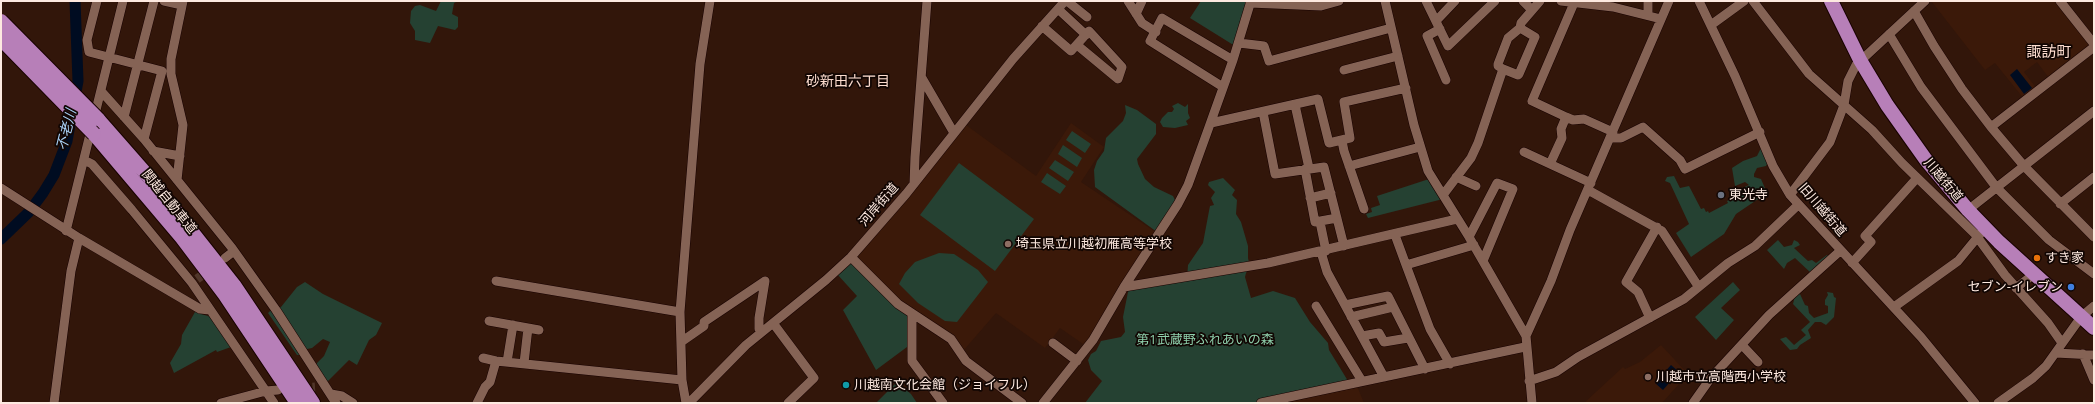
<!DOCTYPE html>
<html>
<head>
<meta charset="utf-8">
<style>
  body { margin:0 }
  #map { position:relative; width:2095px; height:404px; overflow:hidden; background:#32160a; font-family:"Open Sans",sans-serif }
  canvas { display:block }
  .frame { position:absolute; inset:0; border:2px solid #fde9e0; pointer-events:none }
</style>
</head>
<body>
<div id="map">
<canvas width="2095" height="404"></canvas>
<div class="frame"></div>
</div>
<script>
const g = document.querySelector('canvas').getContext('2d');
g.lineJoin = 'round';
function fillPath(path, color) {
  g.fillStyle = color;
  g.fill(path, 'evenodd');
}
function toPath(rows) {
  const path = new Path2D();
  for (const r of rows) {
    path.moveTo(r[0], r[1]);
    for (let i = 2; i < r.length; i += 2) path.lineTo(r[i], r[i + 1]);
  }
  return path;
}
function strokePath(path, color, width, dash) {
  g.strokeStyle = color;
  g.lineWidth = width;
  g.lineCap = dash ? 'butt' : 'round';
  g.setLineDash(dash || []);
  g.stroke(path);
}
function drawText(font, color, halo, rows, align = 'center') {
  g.font = font + ' "Open Sans","Noto Sans JP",sans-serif';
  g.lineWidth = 3.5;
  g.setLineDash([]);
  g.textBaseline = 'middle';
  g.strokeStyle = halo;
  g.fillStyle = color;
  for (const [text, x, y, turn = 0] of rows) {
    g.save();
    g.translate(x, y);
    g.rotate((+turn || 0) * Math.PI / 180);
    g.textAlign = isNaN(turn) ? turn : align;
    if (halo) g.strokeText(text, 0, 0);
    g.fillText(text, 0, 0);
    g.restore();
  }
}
const built = toPath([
  [1933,1,2055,1,2090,46,2049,78,2037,62,2024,72,2037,89,2024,99,1995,63,1985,70,1932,2],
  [1071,123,1104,147,1081,182,1157,233,1086,346,1060,328,1045,348,996,313,963,351,903,305,857,258,966,125,1036,176],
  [1661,345,1688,374,1662,403,1584,403,1623,367,1625,369,1640,362],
  [1357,386,1364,403,1273,403]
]);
const green = toPath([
  [441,1,458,1,454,3,452,14,458,17,458,27,455,30,438,26,430,43,415,40,415,31,410,23,411,11,415,6,420,5,436,11],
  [1201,1,1248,1,1235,46,1190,18],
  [1178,103,1185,107,1188,104,1188,113,1190,118,1186,121,1188,125,1175,128,1163,127,1160,122,1162,118,1168,112,1172,112,1174,109,1172,106],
  [1125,105,1137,110,1156,124,1156,134,1137,159,1138,164,1145,179,1154,187,1173,196,1176,202,1157,232,1095,187,1094,170,1097,161,1104,151,1106,138,1123,121,1126,113],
  [1072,131,1091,144,1085,153,1066,140],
  [1063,145,1082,158,1077,167,1058,154],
  [1761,148,1768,162,1766,166,1757,168,1754,174,1754,177,1761,179,1767,193,1736,214,1724,234,1691,257,1676,233,1689,224,1670,183,1665,181,1667,177,1674,176,1680,188,1689,186,1701,209,1704,208,1706,212,1708,211,1709,213,1728,203,1727,201,1733,198,1733,193,1737,189,1742,188,1749,185,1745,182,1735,186,1732,168,1743,161,1757,156],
  [1055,160,1074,172,1068,181,1049,168],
  [959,163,1034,219,995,271,920,215],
  [1047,173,1066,186,1060,194,1041,182],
  [1223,178,1235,190,1232,195,1237,200,1236,214,1241,222,1248,246,1248,258,1250,267,1246,273,1245,277,1251,298,1273,291,1295,298,1310,322,1328,343,1329,350,1348,381,1273,403,1085,403,1102,381,1091,370,1088,360,1091,354,1096,351,1101,341,1121,337,1125,332,1123,317,1129,287,1187,279,1188,265,1203,243,1209,211,1210,206,1214,205,1211,198,1215,192,1208,185,1209,182],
  [1429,179,1443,199,1368,218,1366,214,1372,212,1371,208,1380,205,1377,196],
  [1778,240,1784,247,1792,245,1794,240,1798,242,1800,245,1794,248,1808,261,1812,260,1816,263,1827,255,1829,256,1812,274,1795,258,1787,263,1784,269,1767,250],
  [939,253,954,254,978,270,988,282,957,322,945,321,918,303,899,284,905,273,915,262],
  [851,263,908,316,907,347,876,370,843,310,857,296,837,274],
  [305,282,323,294,382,323,376,335,369,340,357,365,349,360,328,381,319,384,313,374,317,363,324,356,330,342,323,339,312,348,307,349,301,355,297,355,268,313,271,310,281,307,297,287],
  [1733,282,1740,290,1721,308,1734,320,1716,340,1695,317],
  [1827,292,1833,293,1834,297,1836,298,1834,317,1826,325,1821,322,1815,322,1808,330,1811,338,1800,345,1797,349,1790,350,1780,339,1786,337,1794,345,1806,335,1801,330,1810,322,1793,304,1795,296,1800,294,1805,305,1808,306,1809,313,1814,318,1828,313,1828,306,1825,305,1825,300,1828,295],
  [195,312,211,317,231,347,217,352,216,350,174,373,170,363,181,344,182,335],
  [897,382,911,394,917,403,876,403]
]);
const water = toPath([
  [2017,69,2032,88,2024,94,2010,75],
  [1671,365,1679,372,1663,390,1655,383]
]);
const river = toPath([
  [1,239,29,212,43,193,54,175,67,141,78,81,75,1]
]);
const minorTunnel = toPath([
  [197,279,212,268],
  [299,388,315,387]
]);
const minor = toPath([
  [97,1,87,40,89,52,162,71,144,139],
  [164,1,182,5],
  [1067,1,1087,17],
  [1128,1,1142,23,1156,32],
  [1385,1,1414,125,1428,171,1469,237,1526,336],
  [1426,1,1448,46,1495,1],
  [1523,1,1532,10],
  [1561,1,1613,7,1661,19],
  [1648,1,1648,15],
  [1699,1,1735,76,1773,166,1790,195,1921,337,1975,403],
  [1753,1,1809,74,1872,130,1902,163,1975,234,2005,275,2048,323,2062,343],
  [2060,1,2094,44],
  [1250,3,1321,6,1339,1],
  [1058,9,1086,35],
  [1914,11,1934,46,1962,89,1991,127,2024,166,2094,237],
  [1136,14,1142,1],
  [1436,21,1455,1],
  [1711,25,1744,1],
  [1042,26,1071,51,1089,31,1122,67,1118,79,1077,45],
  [1440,29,1427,36,1446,80],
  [1889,34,1921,87,1996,187,2049,240,2094,274],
  [1239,43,1264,46,1269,61,1391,28],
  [1503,69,1518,75,1519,74,1535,37,1520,28],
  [1344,70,1398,56],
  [922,78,954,133],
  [1223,87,1150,41,1162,18,1233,60],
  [101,91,144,139,232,248,276,310,336,403],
  [1295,105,1309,168],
  [1263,112,1275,174,1324,167,1344,246],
  [124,117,154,1],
  [1566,117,1573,120,1584,119,1613,132],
  [1211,123,1318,99,1329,143,1350,138,1344,102,1406,88],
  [1991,127,2094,47],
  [1610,138,1621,138,1643,127,1680,160,1685,169,1760,132],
  [1342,141,1344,151,1364,209],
  [153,151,180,156],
  [1524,152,1591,183],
  [84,160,92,164,132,210,192,283,274,403],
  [1550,164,1562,138,1561,129,1566,117,1532,101,1574,3],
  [1349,166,1420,147],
  [1305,169,1315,222,1337,218],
  [1456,177,1476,186],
  [177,180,183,125,171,74,171,59,183,1],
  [914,184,915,157,927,1],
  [1,188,79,238,200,309,210,310],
  [1588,190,1662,231,1698,286],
  [1443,195,1471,158,1478,143,1503,69,1498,66,1498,64,1508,38,1520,28,1521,23,1540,1],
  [1790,195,1830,142,1844,105,1848,81,1856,65,1925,1],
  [1310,198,1331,193],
  [2060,204,2094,177],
  [1968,210,2094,111],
  [1320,222,1326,251],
  [66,231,123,1],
  [1395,235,1406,265],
  [1469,237,1497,183,1513,189,1483,261],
  [1321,252,1327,272,1345,305],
  [851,257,898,304,951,339,966,361,1022,403],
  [225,258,234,251],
  [1852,263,1871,242,1865,236,1917,178],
  [496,281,680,312],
  [1124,287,1268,263,1457,219],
  [2016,288,2034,274],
  [1316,306,1362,381],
  [1894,307,1958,261,1981,233],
  [912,314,912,361,943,403],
  [1351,317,1393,307],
  [1650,318,1638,292,1626,282,1657,227],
  [489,321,539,330],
  [773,323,814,378,788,403],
  [762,332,759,329,759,318,765,281],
  [1362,336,1379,333,1384,342,1408,338],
  [681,342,704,326,704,322,765,281],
  [1053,343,1077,361],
  [1742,345,1758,362],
  [2056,353,2094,355],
  [2083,354,2094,380],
  [483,358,496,361,682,380],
  [507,362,513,325],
  [524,363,528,328],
  [1450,364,1430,329,1406,265,1474,245],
  [1384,377,1345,305,1388,296,1425,369],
  [1529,381,1556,372,1578,357,1684,299,1728,263,1755,246,1798,205],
  [331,394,342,396,353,403],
  [54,403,71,271,79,238],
  [221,403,266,391,278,390],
  [477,403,485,387,490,382,496,361],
  [686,403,682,380,680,312,700,64,710,1],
  [689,403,746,345,826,280,851,257,906,194,1013,59,1065,1],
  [1043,403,1093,340,1124,287,1178,204,1188,185,1209,127,1233,60,1251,1],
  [1261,403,1525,347],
  [1532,403,1526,336,1551,281,1570,230,1669,1],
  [1693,403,1710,379,1769,315,1840,251],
  [1998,403,2033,378,2046,366,2081,317,2094,306]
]);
const highway = toPath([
  [1831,1,1860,60,1887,105,1926,160,1968,210,1999,242,2094,328],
  [98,119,148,176,234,285,313,403],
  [94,134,182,238,225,295,297,403]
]);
const highwayBridge = toPath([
  [1,21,98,119],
  [1,39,94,134]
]);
const markers = [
  [1721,195,4,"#6b7280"],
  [1008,244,4,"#8d6e63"],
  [2037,258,4,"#e8710a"],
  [2071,287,4,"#3f7fe0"],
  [1648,377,4,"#8d6e63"],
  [846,385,4,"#0f9aa8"]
];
const streetNames = [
  ["川越街道",1943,180,50],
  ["関越自動車道",169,202,51],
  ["河岸街道",879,205,-49],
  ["旧川越街道",1822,210,49]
];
const poiNames = [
  ["東光寺",1729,195],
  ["埼玉県立川越初雁高等学校",1016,244],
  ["すき家",2045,258],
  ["セブン-イレブン",2063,287,"right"],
  ["川越市立高階西小学校",1656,377],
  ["川越南文化会館（ジョイフル）",854,385]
];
const parkNames = [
  ["第1武蔵野ふれあいの森",1205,340]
];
const neighbourhoodNames = [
  ["砂新田六丁目",848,82]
];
const waterNames = [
  ["不老川",67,130,-76]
];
const quarterNames = [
  ["諏訪町",2049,53]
];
fillPath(built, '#3b1909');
fillPath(green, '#254132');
fillPath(water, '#000c21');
strokePath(river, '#000c21', 11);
strokePath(minorTunnel, '#50362a', 9, [9, 4.5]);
strokePath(minor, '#180200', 10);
strokePath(highway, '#180200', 16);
strokePath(minor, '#856355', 9);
strokePath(highway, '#b77fb8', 14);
strokePath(highwayBridge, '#180200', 16, []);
strokePath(highwayBridge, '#b77fb8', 14);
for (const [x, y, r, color] of markers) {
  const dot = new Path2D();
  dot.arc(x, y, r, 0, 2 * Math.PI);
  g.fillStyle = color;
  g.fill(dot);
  strokePath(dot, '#110603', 1.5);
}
drawText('13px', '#fde9e0', '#110603', streetNames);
drawText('13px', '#fde9e0', '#110603', poiNames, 'left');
drawText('13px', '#8fd0ac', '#110603', parkNames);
drawText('14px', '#fbdbce', '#110603', neighbourhoodNames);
drawText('italic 14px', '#a9d1f6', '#110603', waterNames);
drawText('15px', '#fbdbce', '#110603', quarterNames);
</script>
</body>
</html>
